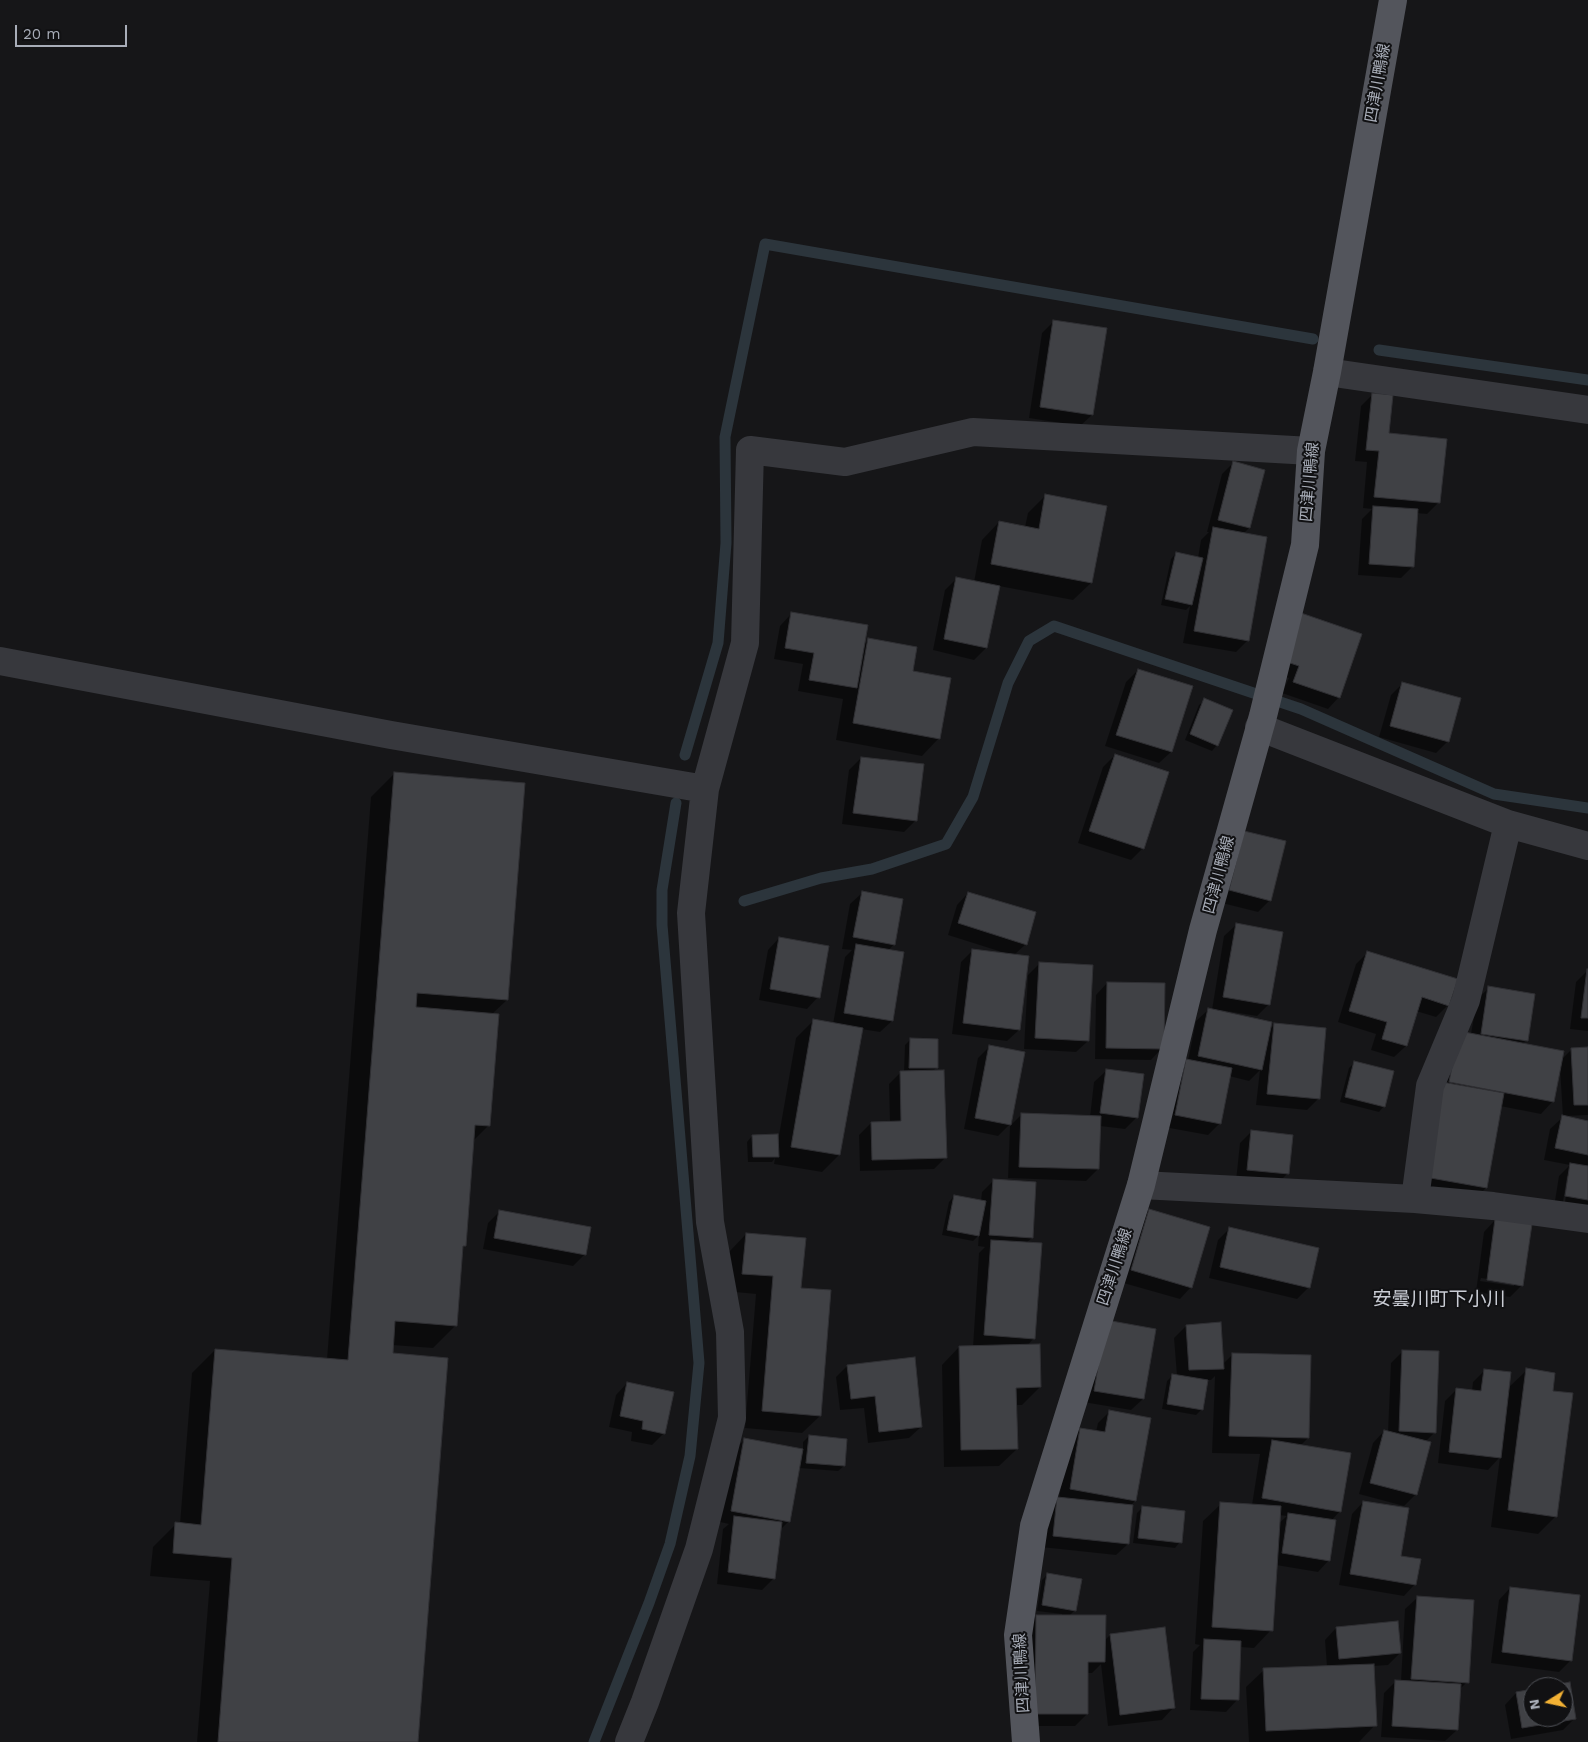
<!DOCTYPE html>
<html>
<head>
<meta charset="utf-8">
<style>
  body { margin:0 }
  #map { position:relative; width:1588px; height:1742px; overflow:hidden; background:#161618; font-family:"Work Sans",sans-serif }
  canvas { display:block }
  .north { position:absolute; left:1523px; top:1677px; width:50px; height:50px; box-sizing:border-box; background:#111113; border:1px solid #4d4f55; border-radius:50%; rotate:260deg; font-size:14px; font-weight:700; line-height:20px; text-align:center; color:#a8adb8 }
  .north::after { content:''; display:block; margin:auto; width:18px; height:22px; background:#f2b134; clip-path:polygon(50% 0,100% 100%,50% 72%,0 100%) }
  .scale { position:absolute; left:15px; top:25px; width:112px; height:22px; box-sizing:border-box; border:2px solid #a8adb8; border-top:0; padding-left:6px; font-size:15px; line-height:18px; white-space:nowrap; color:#a8adb8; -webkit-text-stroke:4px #111113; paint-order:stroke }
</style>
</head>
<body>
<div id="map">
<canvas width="1588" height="1742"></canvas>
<div class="north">N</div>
<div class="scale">20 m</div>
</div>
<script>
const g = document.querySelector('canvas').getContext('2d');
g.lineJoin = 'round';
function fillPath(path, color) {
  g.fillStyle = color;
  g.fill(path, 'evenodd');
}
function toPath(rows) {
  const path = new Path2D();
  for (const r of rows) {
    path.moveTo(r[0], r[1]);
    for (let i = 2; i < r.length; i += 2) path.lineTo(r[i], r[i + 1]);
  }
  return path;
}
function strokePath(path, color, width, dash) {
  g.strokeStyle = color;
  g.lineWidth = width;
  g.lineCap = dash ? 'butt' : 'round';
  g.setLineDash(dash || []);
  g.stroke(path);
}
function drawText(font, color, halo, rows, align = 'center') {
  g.font = font + ' "Work Sans","Noto Sans JP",sans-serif';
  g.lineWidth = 4;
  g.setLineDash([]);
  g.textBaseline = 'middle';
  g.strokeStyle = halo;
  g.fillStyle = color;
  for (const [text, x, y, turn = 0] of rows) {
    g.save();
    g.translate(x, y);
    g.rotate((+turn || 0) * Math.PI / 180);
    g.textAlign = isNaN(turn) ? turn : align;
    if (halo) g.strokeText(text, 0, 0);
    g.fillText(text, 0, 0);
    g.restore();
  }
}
const shadow = toPath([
  [1054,321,1092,415,1080,426,1029,418,1042,333],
  [1373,394,1388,434,1439,502,1427,514,1416,513,1413,566,1401,578,1358,575,1362,519,1372,509,1363,508,1367,462,1355,461,1361,406],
  [1233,463,1249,528,1243,534,1248,640,1236,652,1183,643,1190,606,1186,610,1161,605,1171,559,1176,553,1198,558,1201,540,1209,532,1207,532,1222,474],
  [1045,496,1091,583,1073,600,999,586,986,648,974,660,933,650,945,590,957,578,974,582,982,540,999,522,1025,527,1028,513],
  [791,614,863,645,869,640,912,672,939,738,922,756,836,740,843,699,798,691,803,664,774,659,780,626],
  [1286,626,1339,697,1328,709,1282,693,1289,678,1270,672],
  [1138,670,1171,752,1159,763,1105,746,1126,682],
  [1403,683,1448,741,1436,753,1379,737,1391,695],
  [1205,700,1217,745,1212,751,1185,740,1199,705],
  [1115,755,1167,773,1142,849,1131,860,1078,843,1103,767],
  [861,758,916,820,904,832,842,824,849,770],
  [395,773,507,1000,492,1014,489,1125,473,1141,464,1245,462,1248,456,1325,433,1348,392,1345,417,1742,197,1742,210,1581,150,1576,153,1547,176,1524,180,1524,192,1373,215,1350,327,1359,371,797],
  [1232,844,1270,900,1258,912,1218,902],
  [862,893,894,944,888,951,892,1021,880,1032,861,1029,839,1155,822,1172,774,1164,775,1158,772,1162,748,1162,747,1142,752,1136,778,1141,796,1038,814,1020,833,1024,845,957,852,950,842,949,850,904],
  [968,893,1026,944,1014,955,1019,1030,1007,1041,952,1034,961,962,973,950,1005,954,1005,953,948,935,957,905],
  [1236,925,1269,1004,1257,1016,1220,1010,1219,1012,1269,1030,1275,1024,1319,1098,1307,1110,1256,1105,1260,1070,1249,1081,1229,1076,1220,1123,1208,1135,1164,1127,1174,1072,1186,1061,1188,1061,1196,1021,1208,1010,1212,1010,1224,936],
  [779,938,818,997,807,1009,759,1000,768,950],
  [1368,952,1448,1005,1436,1017,1416,1011,1406,1046,1394,1057,1371,1050,1376,1034,1338,1022,1356,964],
  [1040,963,1088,1041,1076,1052,1024,1049,1028,975],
  [1588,970,1588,1031,1570,1029,1576,982],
  [1107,983,1162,1048,1151,1060,1095,1059,1096,995],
  [1489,988,1526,1040,1522,1044,1561,1060,1571,1050,1588,1049,1588,1115,1565,1116,1588,1122,1588,1213,1554,1207,1559,1176,1570,1165,1544,1160,1550,1129,1563,1117,1560,1068,1552,1102,1541,1114,1500,1106,1486,1188,1474,1199,1414,1189,1430,1095,1471,1034,1477,999],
  [1567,1176,1569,1176,1565,1202,1563,1202],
  [910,1040,936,1068,933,1071,945,1158,934,1169,860,1171,859,1135,871,1123,890,1123,889,1084,901,1072,904,1072,905,1045],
  [990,1046,1010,1124,998,1136,964,1129,978,1058],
  [1354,1063,1384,1106,1379,1112,1340,1102,1349,1068],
  [1106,1071,1137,1117,1125,1129,1100,1126,1098,1169,1086,1181,1008,1178,1010,1126,1022,1114,1090,1117,1094,1082],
  [1251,1132,1288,1173,1276,1185,1236,1181,1240,1143],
  [993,1181,1032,1238,1026,1243,1034,1338,1027,1346,1040,1387,1022,1405,1016,1405,1017,1449,999,1466,944,1467,942,1365,959,1347,973,1347,979,1253,985,1247,978,1246,979,1235,973,1241,942,1235,949,1202,954,1196,981,1201,982,1192],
  [1149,1210,1191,1287,1180,1299,1120,1282,1137,1222],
  [500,1211,585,1254,573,1266,483,1249,488,1223],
  [1495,1220,1522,1285,1510,1297,1476,1292,1484,1232],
  [1481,1278,1514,1283,1514,1286,1480,1281],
  [1230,1228,1308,1288,1297,1299,1209,1278,1218,1240],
  [746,1234,800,1289,820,1416,802,1433,745,1428,756,1294,725,1291,729,1252],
  [1186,1326,1222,1365,1232,1355,1308,1438,1300,1446,1340,1511,1331,1521,1329,1560,1318,1572,1276,1565,1271,1630,1254,1648,1240,1647,1237,1700,1226,1712,1190,1710,1193,1652,1200,1645,1195,1644,1203,1521,1221,1504,1252,1505,1260,1454,1212,1453,1215,1376,1211,1380,1207,1380,1202,1409,1196,1415,1162,1409,1167,1381,1173,1375,1177,1376,1174,1338],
  [1279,1515,1287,1516,1278,1524],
  [1094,1334,1143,1399,1131,1410,1083,1402],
  [1403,1351,1435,1432,1425,1442,1416,1494,1404,1506,1359,1494,1373,1443,1384,1431,1388,1432,1391,1363],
  [847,1366,921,1427,909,1438,868,1443,864,1408,840,1410,836,1377],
  [1485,1370,1508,1388,1527,1370,1551,1392,1556,1516,1538,1534,1491,1527,1500,1457,1488,1470,1438,1463,1445,1401,1457,1389,1472,1391,1473,1382],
  [627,1383,664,1433,652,1445,631,1441,632,1432,609,1427,616,1395],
  [1109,1412,1135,1501,1130,1506,1128,1544,1116,1555,1041,1547,1046,1510,1059,1498,1069,1441,1081,1429,1096,1432,1098,1423],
  [809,1436,844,1466,838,1471,799,1468,789,1521,779,1531,774,1578,762,1590,717,1584,723,1529,729,1524,720,1522,733,1451,745,1439,803,1450,803,1442],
  [1363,1502,1415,1584,1404,1596,1339,1585,1352,1514],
  [1143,1507,1180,1542,1175,1548,1133,1543,1137,1513],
  [1047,1575,1075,1610,1069,1616,1104,1641,1110,1635,1173,1708,1162,1720,1108,1726,1101,1664,1092,1673,1087,1673,1087,1714,1075,1726,1024,1726,1025,1628,1036,1616,1062,1616,1062,1614,1037,1611,1042,1580],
  [1510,1588,1571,1660,1559,1672,1491,1663,1499,1600],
  [1417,1598,1467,1682,1459,1690,1457,1730,1445,1741,1381,1737,1384,1693,1396,1681,1401,1681,1405,1609],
  [1336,1628,1400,1653,1388,1665,1373,1666,1375,1725,1359,1742,1249,1742,1246,1687,1264,1670,1327,1667,1325,1640],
  [1569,1684,1575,1718,1563,1730,1511,1739,1505,1705,1516,1693,1533,1690,1533,1717,1563,1717,1563,1687,1551,1687]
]);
const stream = toPath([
  [1379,350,1588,380],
  [685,755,718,643,726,543,725,437,765,244,1313,339],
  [744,901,821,878,872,869,946,844,973,797,1008,683,1029,641,1054,626,1301,709,1494,794,1588,808],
  [594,1742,649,1603,670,1544,690,1456,699,1363,662,925,662,890,676,803]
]);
const building = toPath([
  [1053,320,1107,328,1093,415,1040,407,1053,320],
  [1372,393,1393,395,1389,433,1447,439,1440,503,1374,497,1379,451,1366,450,1372,393],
  [1233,461,1265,470,1250,528,1218,520,1233,461],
  [1045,494,1107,506,1092,583,991,564,999,521,1039,529,1045,494],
  [1373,506,1418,509,1414,567,1369,564,1373,506],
  [1213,527,1267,537,1249,641,1194,631,1213,527],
  [1176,552,1203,558,1192,605,1165,599,1176,552],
  [956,577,1000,586,987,648,944,639,956,577],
  [791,612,868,625,857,688,809,680,814,653,785,648,791,612],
  [1298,612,1362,634,1340,698,1293,682,1299,666,1281,660,1298,612],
  [868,638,917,647,913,671,951,678,940,739,853,723,868,638],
  [1138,669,1193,686,1172,752,1116,735,1138,669],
  [1402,682,1461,698,1449,742,1390,726,1402,682],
  [1204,698,1233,710,1218,746,1190,734,1204,698],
  [1115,754,1169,772,1144,849,1089,831,1115,754],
  [861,757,924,764,917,821,853,813,861,757],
  [394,772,525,783,508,1000,417,993,416,1007,499,1014,490,1126,475,1125,466,1246,463,1246,457,1326,395,1321,393,1353,448,1358,418,1742,218,1742,232,1558,173,1553,175,1522,201,1525,215,1349,348,1360,394,772],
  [1244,831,1286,841,1271,901,1229,890,1244,831],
  [862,891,903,899,895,945,853,937,862,891],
  [968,892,1036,912,1027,945,958,923,968,892],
  [1236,923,1283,932,1270,1005,1223,997,1236,923],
  [779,937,829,946,820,998,770,989,779,937],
  [856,944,904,952,893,1021,844,1013,856,944],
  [972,949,1029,956,1020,1030,963,1023,972,949],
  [1367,951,1458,979,1449,1006,1422,997,1407,1046,1382,1039,1387,1022,1349,1011,1367,951],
  [1039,962,1093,965,1089,1041,1035,1038,1039,962],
  [1587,969,1588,969,1588,1018,1581,1018,1587,969],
  [1107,982,1165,983,1164,1049,1106,1048,1107,982],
  [1488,986,1535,994,1528,1041,1481,1034,1488,986],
  [1208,1008,1272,1022,1262,1070,1198,1056,1208,1008],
  [813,1019,863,1028,840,1155,791,1147,813,1019],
  [1274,1023,1326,1028,1320,1099,1267,1094,1274,1023],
  [1459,1031,1564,1051,1554,1102,1449,1082,1459,1031],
  [910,1038,938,1039,938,1068,909,1068,910,1038],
  [989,1045,1025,1052,1011,1125,975,1118,989,1045],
  [1588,1047,1588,1105,1574,1105,1571,1048,1588,1047],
  [1186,1059,1232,1068,1221,1124,1175,1115,1186,1059],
  [1354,1061,1394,1071,1385,1107,1345,1097,1354,1061],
  [1106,1069,1144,1074,1138,1118,1100,1113,1106,1069],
  [944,1070,947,1158,872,1160,871,1122,901,1121,900,1071,944,1070],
  [1442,1082,1504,1093,1487,1188,1425,1177,1442,1082],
  [1021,1113,1101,1116,1099,1169,1019,1167,1021,1113],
  [1562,1115,1588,1121,1588,1155,1555,1148,1562,1115],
  [1251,1130,1293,1135,1289,1174,1247,1170,1251,1130],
  [778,1134,779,1157,753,1157,752,1135,778,1134],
  [1570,1163,1588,1166,1588,1200,1565,1196,1570,1163],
  [993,1179,1036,1182,1033,1238,989,1235,993,1179],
  [954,1195,986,1201,979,1236,947,1230,954,1195],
  [1149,1209,1210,1227,1192,1288,1131,1270,1149,1209],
  [499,1210,591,1227,586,1255,494,1238,499,1210],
  [1495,1219,1532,1224,1523,1286,1487,1280,1495,1219],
  [1229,1227,1319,1248,1310,1288,1220,1267,1229,1227],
  [746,1233,806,1238,801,1288,831,1290,821,1416,762,1411,773,1276,742,1274,746,1233],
  [991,1240,1042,1243,1035,1339,984,1335,991,1240],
  [1106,1320,1156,1329,1144,1399,1094,1391,1106,1320],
  [1221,1322,1224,1369,1189,1370,1186,1325,1221,1322],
  [1040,1344,1041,1387,1016,1388,1018,1449,961,1450,959,1346,1040,1344],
  [1402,1350,1439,1351,1436,1433,1399,1431,1402,1350],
  [1232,1353,1311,1355,1309,1438,1229,1436,1232,1353],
  [915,1357,922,1427,879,1432,875,1396,851,1399,847,1365,915,1357],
  [1526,1368,1555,1373,1553,1391,1573,1393,1557,1517,1508,1510,1526,1368],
  [1484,1369,1511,1372,1501,1458,1449,1452,1456,1388,1481,1391,1484,1369],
  [1172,1374,1208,1380,1203,1410,1167,1404,1172,1374],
  [627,1382,674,1392,665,1434,642,1429,643,1421,620,1416,627,1382],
  [1109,1410,1151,1418,1136,1501,1070,1489,1080,1428,1105,1432,1109,1410],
  [1384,1430,1431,1442,1417,1495,1370,1483,1384,1430],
  [809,1435,847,1439,845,1466,806,1463,809,1435],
  [744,1438,803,1449,790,1522,731,1511,744,1438],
  [1272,1440,1351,1453,1341,1512,1262,1498,1272,1440],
  [1057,1497,1133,1505,1129,1544,1053,1536,1057,1497],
  [1363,1501,1409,1508,1401,1556,1421,1559,1416,1585,1350,1574,1363,1501],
  [1220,1502,1281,1506,1273,1631,1212,1627,1220,1502],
  [1142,1506,1185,1511,1182,1543,1138,1538,1142,1506],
  [1288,1513,1336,1520,1330,1561,1282,1553,1288,1513],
  [734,1516,782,1522,775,1579,728,1572,734,1516],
  [1047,1573,1082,1579,1076,1611,1042,1605,1047,1573],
  [1510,1587,1580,1595,1572,1661,1502,1652,1510,1587],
  [1417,1596,1474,1600,1469,1683,1411,1679,1417,1596],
  [1036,1615,1106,1615,1105,1662,1088,1662,1088,1714,1035,1714,1036,1615],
  [1398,1621,1401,1653,1339,1659,1336,1627,1398,1621],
  [1165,1627,1175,1708,1120,1715,1110,1634,1165,1627],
  [1204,1639,1241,1641,1239,1700,1201,1699,1204,1639],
  [1374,1664,1377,1726,1266,1731,1263,1668,1374,1664],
  [1395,1680,1461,1684,1458,1730,1392,1726,1395,1680],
  [1570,1682,1576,1719,1522,1728,1516,1692,1533,1689,1533,1717,1563,1717,1563,1687,1544,1687,1570,1682]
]);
const minor = toPath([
  [1327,372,1588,410],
  [0,661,391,735,705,789,745,643,750,450,845,462,973,432,1311,451],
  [1259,727,1508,824,1466,1000,1430,1086,1415,1199],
  [1508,824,1588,846],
  [1141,1185,1415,1199,1493,1206,1588,1219],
  [629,1742,645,1702,699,1549,732,1418,730,1332,710,1222,691,913,705,789]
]);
const major = toPath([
  [1026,1742,1018,1635,1034,1526,1141,1185,1203,930,1263,716,1305,545,1311,451,1327,372,1393,0]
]);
const streetNames = [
  ["四津川鴨線",1378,83,-80],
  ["四津川鴨線",1310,482,-85],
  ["四津川鴨線",1219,875,-75],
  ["四津川鴨線",1115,1267,-72],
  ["四津川鴨線",1022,1673,-93]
];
const quarterNames = [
  ["安曇川町下小川",1439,1299]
];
fillPath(shadow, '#0007');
strokePath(stream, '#2c353c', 11);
fillPath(building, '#404145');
strokePath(building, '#303034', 1);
strokePath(minor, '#37383d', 28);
strokePath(major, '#53555c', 28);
drawText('16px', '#a8adb8', '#111113', streetNames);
drawText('19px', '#c9ccd4', '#111113', quarterNames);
</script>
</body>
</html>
